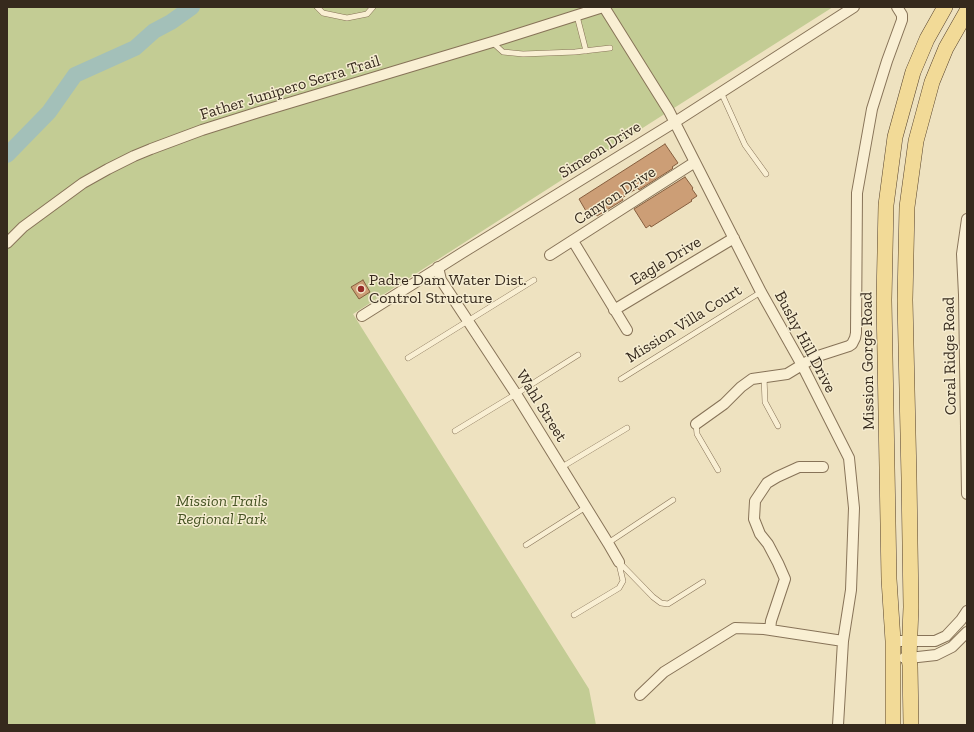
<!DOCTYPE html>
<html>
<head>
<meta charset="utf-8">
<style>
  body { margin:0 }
  #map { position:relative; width:974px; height:732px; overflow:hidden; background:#eee2c0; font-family:"Zilla Slab",serif }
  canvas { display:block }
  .frame { position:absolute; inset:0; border:8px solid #362a1d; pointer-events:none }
</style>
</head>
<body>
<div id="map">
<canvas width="974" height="732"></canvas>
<div class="frame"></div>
</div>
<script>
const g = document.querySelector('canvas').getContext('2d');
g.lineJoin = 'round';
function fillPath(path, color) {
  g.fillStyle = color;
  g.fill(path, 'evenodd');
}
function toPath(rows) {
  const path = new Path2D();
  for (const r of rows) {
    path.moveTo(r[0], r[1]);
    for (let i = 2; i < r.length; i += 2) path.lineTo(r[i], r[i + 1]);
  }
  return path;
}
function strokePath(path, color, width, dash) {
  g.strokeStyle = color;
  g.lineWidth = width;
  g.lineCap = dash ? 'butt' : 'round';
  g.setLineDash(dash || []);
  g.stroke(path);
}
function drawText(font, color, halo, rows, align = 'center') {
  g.font = font + ' "Zilla Slab",serif';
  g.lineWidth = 3;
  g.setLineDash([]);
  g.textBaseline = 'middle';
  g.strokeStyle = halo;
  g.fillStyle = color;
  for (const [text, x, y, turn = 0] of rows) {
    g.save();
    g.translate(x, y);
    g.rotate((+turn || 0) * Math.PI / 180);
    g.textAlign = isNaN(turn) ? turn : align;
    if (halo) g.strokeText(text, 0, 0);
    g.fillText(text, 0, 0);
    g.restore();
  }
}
const green = toPath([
  [7,7,833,7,652,122,353,314,589,689,596,725,7,725]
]);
const river = toPath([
  [7,155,49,112,75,75,135,48,154,31,171,22,192,7]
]);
const building = toPath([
  [665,144,678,163,672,167,673,168,672,169,639,190,638,188,631,192,622,198,623,200,597,216,596,215,590,218,579,199,665,144],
  [685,177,693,188,692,189,697,196,691,200,692,201,651,227,650,225,646,228,634,209,685,177],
  [363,280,370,292,359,299,351,287,363,280]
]);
const service = toPath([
  [317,7,323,13,347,18,367,14,373,7],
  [577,16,586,51],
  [492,42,503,52,523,54,575,52,610,48],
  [721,92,745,145,766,174],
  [408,358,534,280],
  [764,377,765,402,778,426],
  [621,379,761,292],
  [696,424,697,434,718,470],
  [455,431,516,394,578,355],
  [562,467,627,428],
  [608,543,673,500],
  [526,545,586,507],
  [619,562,653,597,661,603,668,604,703,582],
  [574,615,619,588,623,581,619,564]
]);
const minor = toPath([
  [604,7,669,111,761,292,802,365,849,458,854,508,851,590,843,641,838,725],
  [967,219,962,254,964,295,967,494],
  [573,241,627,330],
  [7,243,23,227,83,183,108,169,134,156,151,149,202,130,259,112,499,40,603,7],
  [550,255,695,162],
  [438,267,441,280,516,394,608,543,619,562],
  [614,310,734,238],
  [362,316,462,253,675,122,854,7],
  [696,424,724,404,741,387,752,379,787,374,815,357,849,346,852,344,855,338,856,333,857,193,872,109,887,61,902,20,902,15,897,7],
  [770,630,771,621,785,579,778,563,768,544,760,534,754,519,755,501,767,483,777,477,799,467,823,467],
  [893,641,935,641,946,636,961,620,967,611],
  [904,658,909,658,936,655,952,647,967,632],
  [640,695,664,672,735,628,764,629,843,641]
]);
const primary = toPath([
  [893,725,893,641,889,579,884,300,886,205,895,137,913,72,927,39,945,7],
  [911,725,910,665,909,658,911,607,909,478,905,300,907,207,916,141,932,82,946,48,967,11]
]);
const markers = [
  [361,289,4,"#962c28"]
];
const streetNames = [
  ["Father Junipero Serra Trail",290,88,-17],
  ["Simeon Drive",600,150,-32],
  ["Canyon Drive",615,196,-33],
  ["Eagle Drive",666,261,-31],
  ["Mission Villa Court",684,324,-32],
  ["Bushy Hill Drive",805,342,62],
  ["Coral Ridge Road",950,356,-91],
  ["Mission Gorge Road",868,361,-91],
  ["Wahl Street",541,406,58]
];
const poiNames = [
  ["Padre Dam Water Dist.",369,280],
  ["Control Structure",369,298]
];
const parkNames = [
  ["Mission Trails",222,501],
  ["Regional Park",222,519]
];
fillPath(green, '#c3cc94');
strokePath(river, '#a3c0b9', 16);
fillPath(building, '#cc9e76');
strokePath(building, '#865e3e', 1);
strokePath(service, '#877358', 6);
strokePath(minor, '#877358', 12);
strokePath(primary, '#55412c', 16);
strokePath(service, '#f9efd3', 5);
strokePath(minor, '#f9efd3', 10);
strokePath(primary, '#f2da97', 15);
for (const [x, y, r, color] of markers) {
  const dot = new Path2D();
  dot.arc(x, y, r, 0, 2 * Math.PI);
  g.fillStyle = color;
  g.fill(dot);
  strokePath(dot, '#f5ecd0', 1.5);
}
drawText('16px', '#362a1d', '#f5ecd0', streetNames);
drawText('16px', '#362a1d', '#f5ecd0', poiNames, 'left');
drawText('italic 16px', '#455323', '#f5ecd0', parkNames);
</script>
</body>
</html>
